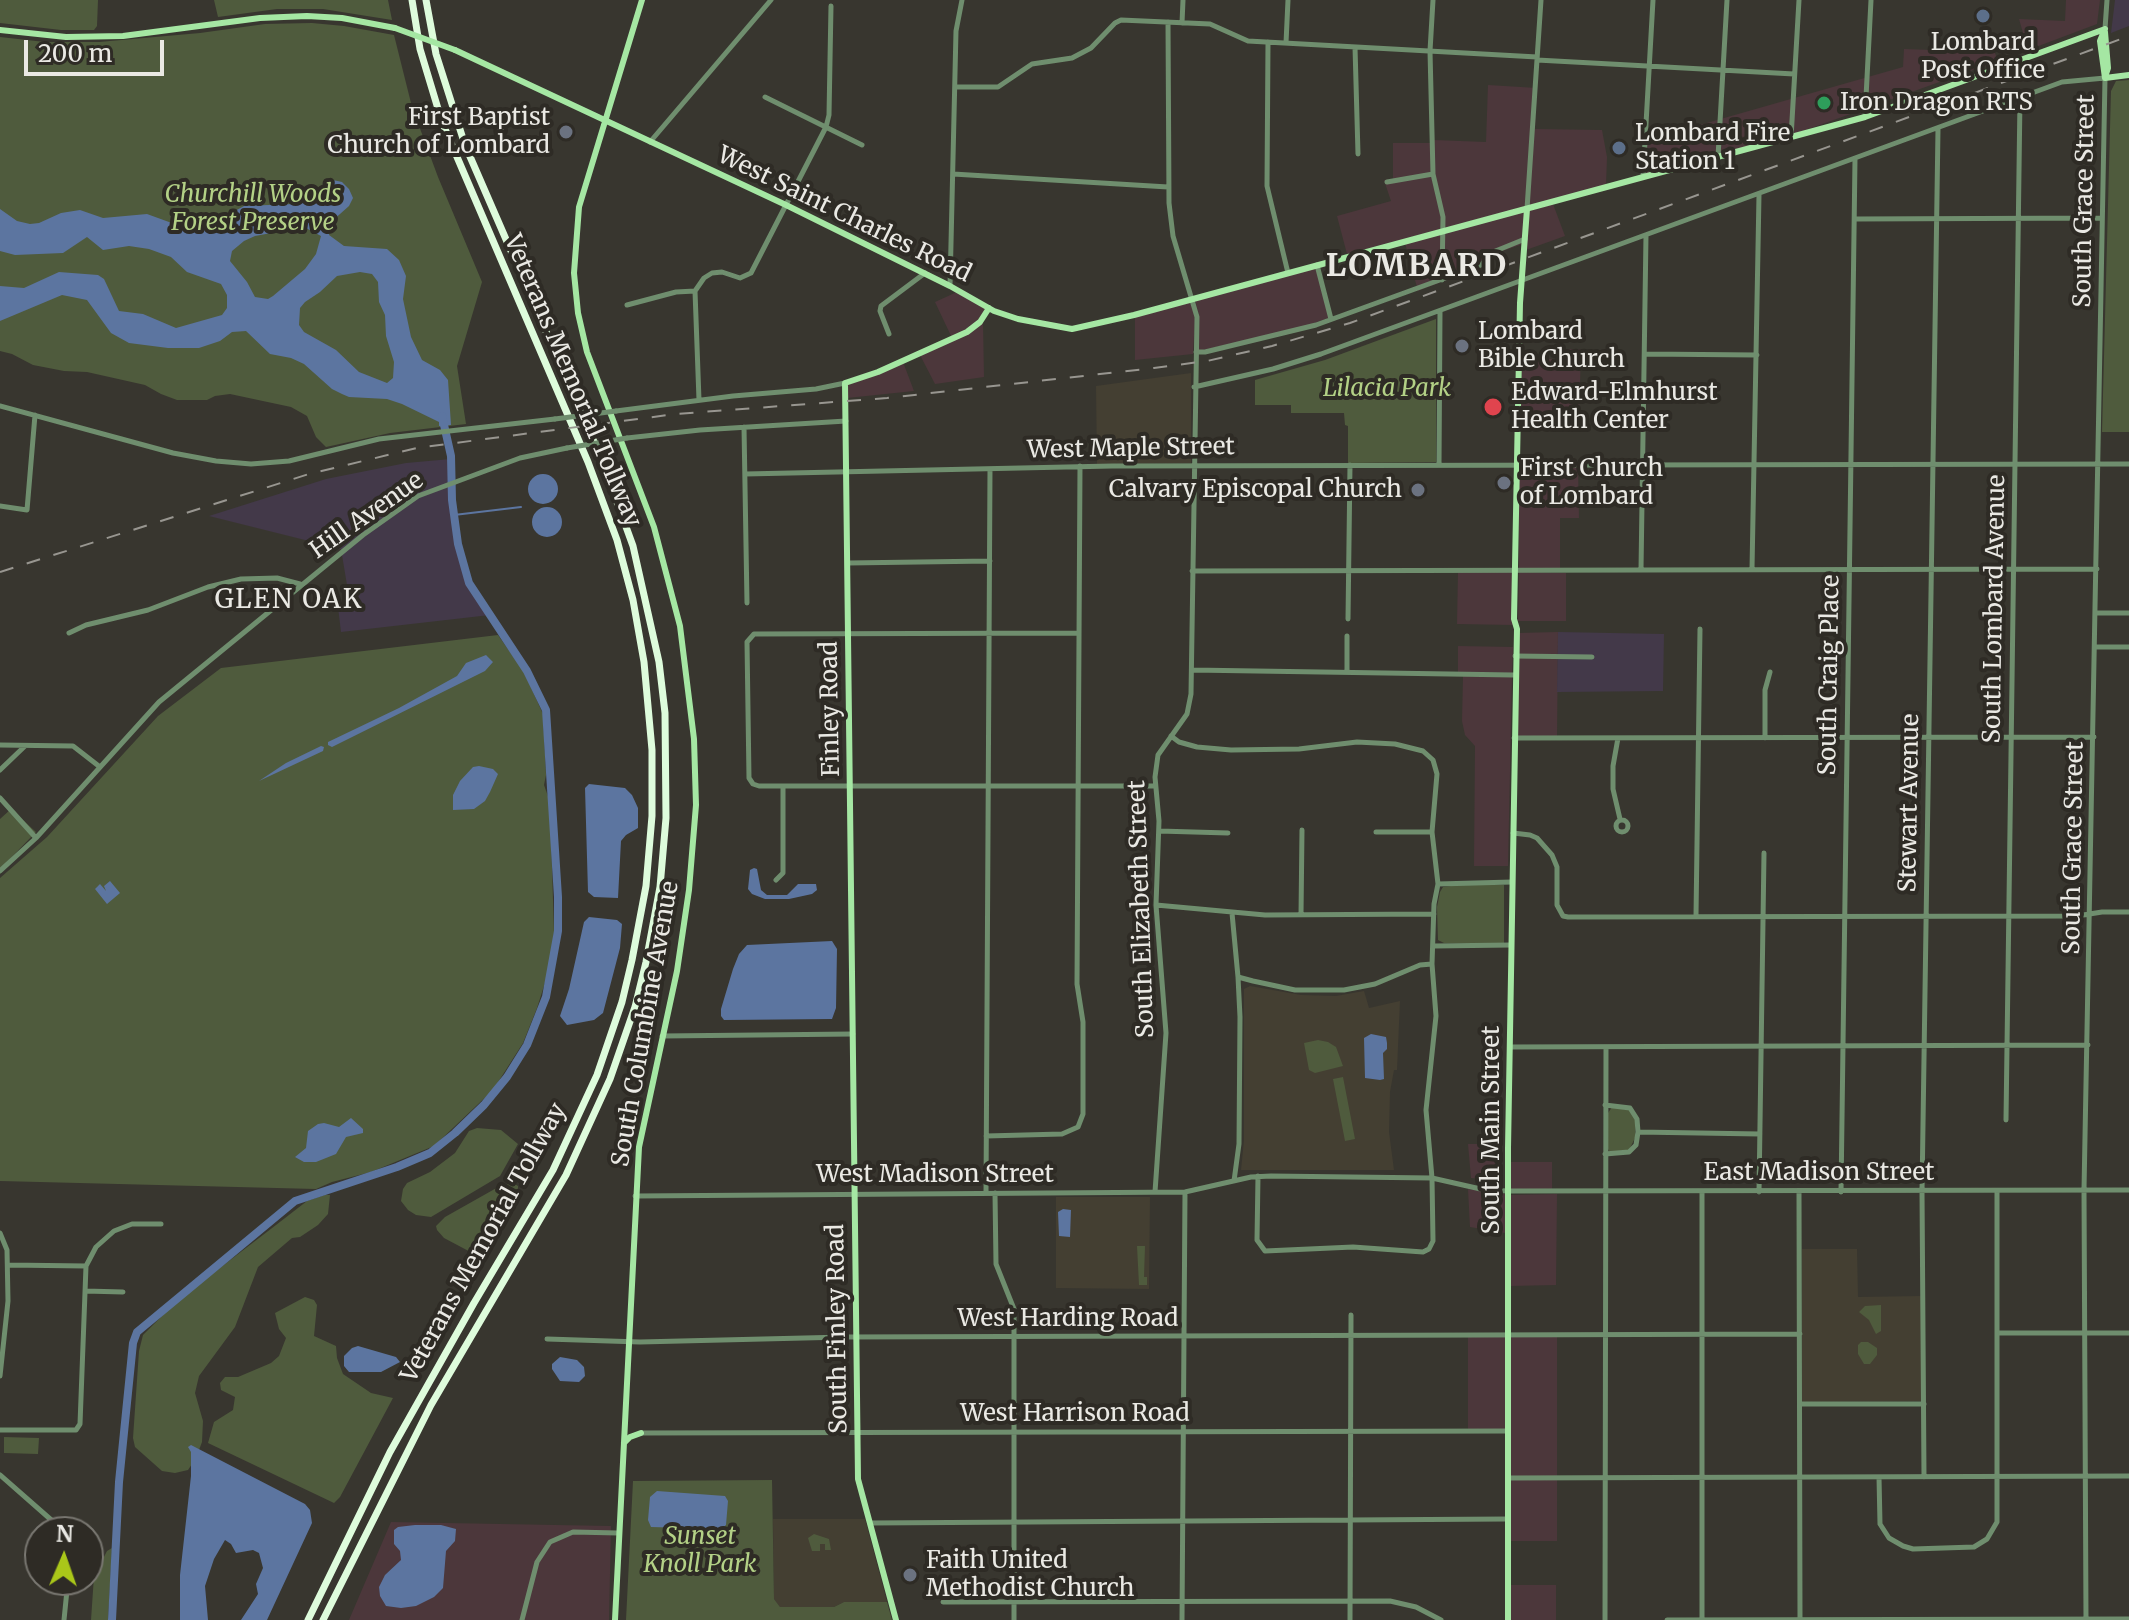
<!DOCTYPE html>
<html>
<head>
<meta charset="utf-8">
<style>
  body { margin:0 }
  #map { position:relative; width:2129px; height:1620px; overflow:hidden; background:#38362f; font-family:Merriweather,serif }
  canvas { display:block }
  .north { position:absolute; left:24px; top:1516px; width:80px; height:80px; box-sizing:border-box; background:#2e2b25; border:2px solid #797771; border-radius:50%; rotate:2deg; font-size:22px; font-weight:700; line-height:32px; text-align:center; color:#eae9e4 }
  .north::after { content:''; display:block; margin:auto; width:28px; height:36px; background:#aac719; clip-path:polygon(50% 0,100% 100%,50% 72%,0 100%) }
  .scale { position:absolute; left:24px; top:40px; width:140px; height:36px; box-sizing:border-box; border:4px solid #eae9e4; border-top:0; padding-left:10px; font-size:24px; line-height:28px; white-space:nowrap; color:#eae9e4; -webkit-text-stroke:6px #2e2b25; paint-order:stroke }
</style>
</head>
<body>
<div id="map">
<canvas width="2129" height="1620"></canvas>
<div class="north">N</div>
<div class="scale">200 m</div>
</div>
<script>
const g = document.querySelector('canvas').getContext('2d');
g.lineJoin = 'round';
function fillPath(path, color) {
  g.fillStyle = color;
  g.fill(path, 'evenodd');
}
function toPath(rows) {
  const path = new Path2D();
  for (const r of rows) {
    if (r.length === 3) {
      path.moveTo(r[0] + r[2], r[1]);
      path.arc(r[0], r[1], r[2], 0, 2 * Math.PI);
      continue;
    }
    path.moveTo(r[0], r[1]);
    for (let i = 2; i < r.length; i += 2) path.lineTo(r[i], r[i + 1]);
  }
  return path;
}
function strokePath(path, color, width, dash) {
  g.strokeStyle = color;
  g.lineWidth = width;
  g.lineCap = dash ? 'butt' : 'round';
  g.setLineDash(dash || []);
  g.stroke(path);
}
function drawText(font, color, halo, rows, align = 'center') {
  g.font = font + ' Merriweather,serif';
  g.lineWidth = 8;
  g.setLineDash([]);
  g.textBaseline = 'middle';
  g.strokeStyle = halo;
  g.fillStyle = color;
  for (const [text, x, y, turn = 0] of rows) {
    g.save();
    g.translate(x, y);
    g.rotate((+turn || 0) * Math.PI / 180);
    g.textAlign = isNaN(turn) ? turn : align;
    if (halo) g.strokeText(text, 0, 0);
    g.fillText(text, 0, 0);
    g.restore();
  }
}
const commercial = toPath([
  [2066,0,2100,0,2097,24,2028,50,2019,19,2065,21],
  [1988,35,1998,61,1789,136,1645,174,1647,140,1903,67,1904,49,1933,50,1934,54],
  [1488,85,1537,88,1535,129,1602,130,1607,157,1606,185,1347,254,1337,216,1391,201,1384,180,1393,179,1393,143,1430,143,1434,140,1486,142],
  [1553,204,1565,236,1526,250,1529,211],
  [1525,211,1523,244,1494,254,1488,264,1418,291,1405,243],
  [1318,267,1332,317,1296,329,1198,351,1199,315,1195,300],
  [957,292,987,309,975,324,952,338,935,302],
  [1191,302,1195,317,1193,354,1135,360,1135,317],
  [983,321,984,377,935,384,920,355],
  [1561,349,1581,349,1579,420,1520,420,1522,359,1559,359],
  [903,362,914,391,847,398,847,385],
  [1578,466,1579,518,1560,518,1560,568,1519,568,1519,467],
  [1458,572,1513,572,1513,625,1457,624],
  [1519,572,1566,573,1566,621,1518,621],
  [1558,632,1557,740,1516,740,1518,633],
  [1458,646,1513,647,1512,673,1458,672],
  [1463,676,1512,677,1508,866,1474,866,1475,746,1465,735,1462,721],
  [1468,1144,1501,1144,1501,1174,1497,1181,1471,1178],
  [1511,1162,1552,1162,1552,1190,1511,1190],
  [1468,1189,1505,1194,1505,1233,1470,1227],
  [1557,1194,1556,1285,1510,1286,1511,1195],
  [1468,1333,1506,1333,1506,1432,1468,1432],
  [1510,1337,1557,1337,1557,1541,1511,1541],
  [391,1522,611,1526,609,1620,349,1620],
  [1510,1585,1556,1585,1556,1620,1509,1620]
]);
const industrial = toPath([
  [2115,0,2129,0,2129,26,2111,33],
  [451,459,452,500,458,544,469,583,490,615,341,632,338,607,348,591,341,549,209,516,326,479,406,463],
  [1558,632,1664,634,1663,691,1557,692]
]);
const built = toPath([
  [1191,373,1191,463,1097,464,1096,386],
  [1250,986,1301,995,1336,996,1364,991,1369,1008,1400,1001,1397,1070,1394,1070,1390,1092,1389,1132,1394,1170,1241,1170,1244,1140,1244,989],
  [1056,1197,1150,1197,1149,1289,1056,1288],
  [1802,1249,1857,1249,1858,1297,1921,1296,1921,1401,1802,1402],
  [773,1519,865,1519,887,1602,844,1602,834,1607,780,1607,774,1599]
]);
const green = toPath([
  [0,0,98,0,97,26,94,30,61,30,0,23],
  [214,0,388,0,392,20,323,9,277,9,218,17],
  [312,23,344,26,394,35,412,107,438,177,482,282,457,366,466,424,390,433,326,447,316,437,307,416,291,407,230,394,215,396,207,400,177,400,161,394,145,385,87,372,64,371,33,365,12,354,0,351,0,37,45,42,99,42,200,33,265,24],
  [2129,80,2129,432,2102,432,2111,91,2116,81],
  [1436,319,1436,462,1348,463,1348,426,1345,425,1344,413,1291,413,1291,405,1255,405,1255,380,1325,360],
  [498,635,524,672,543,714,546,775,544,785,550,802,554,933,549,970,537,1008,523,1043,493,1090,434,1146,371,1172,332,1182,316,1189,0,1181,0,878,47,837,158,716,221,668],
  [11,809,36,832,0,869,0,819],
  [1459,885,1504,885,1504,943,1444,943,1438,940,1437,907,1440,892,1443,887],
  [1318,1040,1328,1042,1336,1047,1343,1066,1315,1073,1309,1070,1304,1043],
  [1343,1077,1355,1139,1345,1141,1333,1079],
  [1612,1107,1629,1110,1635,1116,1635,1138,1629,1150,1610,1152,1608,1149,1608,1113],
  [477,1128,501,1130,518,1144,500,1176,431,1217,416,1215,408,1210,401,1201,403,1189,407,1183,430,1172,455,1153,469,1131],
  [513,1183,518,1186,518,1189,478,1256,444,1238,437,1230,436,1226,445,1217,500,1186],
  [325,1195,330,1195,328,1214,318,1225,300,1237,292,1238,258,1267,235,1327,199,1376,195,1393,203,1421,202,1442,196,1458,188,1470,175,1473,162,1471,135,1447,133,1438,139,1351,143,1335,178,1300,276,1225,307,1201],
  [1137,1246,1145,1246,1144,1277,1147,1277,1147,1285,1139,1285],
  [305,1297,314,1300,317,1305,314,1336,336,1346,337,1358,343,1374,371,1393,393,1398,340,1497,334,1503,208,1443,214,1422,233,1410,235,1397,221,1390,220,1383,225,1377,238,1377,271,1363,279,1356,286,1338,279,1329,275,1313],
  [1881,1305,1881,1331,1876,1334,1869,1320,1859,1312,1865,1306],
  [1861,1342,1868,1342,1877,1348,1877,1355,1870,1364,1864,1364,1858,1354,1858,1345],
  [4,1437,39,1438,38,1454,4,1453],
  [772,1480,774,1599,780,1607,834,1607,844,1602,887,1602,892,1620,626,1620,633,1481],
  [814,1534,829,1539,831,1550,825,1550,825,1544,820,1544,820,1551,812,1551,808,1538],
  [112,1548,108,1620,91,1620,94,1576,107,1551]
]);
const water = toPath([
  [333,180,342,182,349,189,353,198,349,206,331,222,329,235,344,246,387,249,399,260,406,276,403,299,411,337,422,360,440,370,448,380,451,425,439,426,439,422,402,404,387,399,349,397,342,394,332,389,304,364,291,358,270,354,246,331,232,332,220,341,199,348,168,348,129,343,111,333,87,300,62,295,0,321,0,286,24,288,59,272,98,275,104,279,119,311,143,314,176,328,222,315,227,308,227,295,221,284,187,272,171,257,149,249,129,246,103,250,87,237,63,253,15,255,0,251,0,209,17,221,30,224,39,223,61,213,80,210,103,218,147,214,180,226,195,227,217,221,244,206,294,204],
  [304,227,321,236,316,254,305,269,273,296,268,299,255,297,247,282,230,261,232,251,244,241,255,236],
  [360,272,372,274,378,282,379,302,385,315,386,336,394,362,393,378,387,383,359,372,336,350,304,332,299,325,300,308,305,302,320,292,337,276],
  [543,489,15],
  [547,522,15],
  [486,655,493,662,485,671,332,747,328,745,328,742,399,708,457,676,466,663],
  [321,746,324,747,323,751,259,781,286,763],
  [479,766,493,769,498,774,490,792,485,801,474,809,453,810,453,795,460,781,473,767],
  [589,784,625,788,632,795,638,808,638,828,626,835,621,841,618,898,594,897,588,892,585,788],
  [754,868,757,869,761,890,767,895,787,895,798,884,816,884,817,890,812,894,789,899,765,899,752,894,748,889,750,870],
  [110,881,120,893,107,904,95,889,100,884,106,891,104,886],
  [589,917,617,920,622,924,620,948,603,1013,594,1020,567,1025,560,1016,569,989,584,922],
  [832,941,837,949,836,1008,832,1019,724,1020,721,1016,721,1009,733,969,739,954,747,945],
  [1371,1034,1386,1037,1387,1043,1387,1049,1383,1053,1384,1079,1380,1080,1365,1078,1364,1038],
  [351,1118,363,1129,363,1133,346,1137,336,1154,316,1162,304,1162,295,1157,306,1148,308,1131,318,1124,324,1123,339,1127],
  [1063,1209,1071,1210,1070,1237,1059,1236,1058,1212],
  [358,1346,396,1357,400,1362,381,1372,349,1372,344,1366,344,1356,352,1348],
  [560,1357,577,1360,584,1367,585,1376,579,1382,560,1381,552,1369,552,1364],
  [191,1445,305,1504,310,1510,312,1523,267,1620,241,1620,258,1594,256,1584,263,1568,259,1553,253,1550,236,1553,231,1544,225,1540,214,1559,205,1586,208,1620,180,1620,180,1575,191,1476,191,1452,188,1447],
  [657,1491,725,1496,728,1501,726,1525,721,1529,651,1527,648,1520,650,1497],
  [415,1525,441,1525,456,1529,455,1541,446,1551,443,1588,434,1597,416,1606,401,1608,386,1606,380,1596,379,1587,385,1575,401,1560,400,1551,394,1544,394,1530,398,1527]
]);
const stream = toPath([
  [454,515,521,507]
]);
const river = toPath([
  [112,1620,119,1482,133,1343,137,1332,295,1201,397,1167,430,1153,455,1133,484,1105,507,1077,527,1045,546,997,558,931,558,897,546,710,527,671,469,583,458,544,452,500,451,456,442,416]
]);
const minor = toPath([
  [1433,0,1430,51,1433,174,1443,217,1442,280],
  [1182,23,1183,0],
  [2105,29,2107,0],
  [1268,42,1267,186,1288,273],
  [1286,43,1288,0],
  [1355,47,1358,154],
  [1537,60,1794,74],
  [955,87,998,87,1032,64,1072,58,1091,48,1115,23,1121,20,1210,24,1248,41,1537,57],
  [765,97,862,145],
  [1865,117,1871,0],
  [1791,138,1799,0],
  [650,142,771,0],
  [1718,157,1727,0],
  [953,174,1168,187],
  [1643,177,1653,0],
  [1387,182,1433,174],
  [1527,209,1541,0],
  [1855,219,2102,218],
  [1317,265,1331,319],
  [950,286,956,31,962,0],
  [627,305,676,292,695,291],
  [889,334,880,311,881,306,925,273],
  [1196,352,1205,352,1316,325,1481,265,1493,252,1525,239],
  [1645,354,1757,355],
  [1194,387,1273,369,1321,354,2062,82,2105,78,2084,1190,2086,1620],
  [699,400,695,291,704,278,712,273,722,272,740,278,751,273,826,127,829,115,831,6],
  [0,406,173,453,216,461,251,464,289,461,379,439,555,419],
  [616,411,733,396,816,389,845,383],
  [744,427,747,603],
  [627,438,700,430,846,421],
  [1439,465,1440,312],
  [745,474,1112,466,2129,464],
  [0,506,27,510,35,415],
  [848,563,990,561],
  [1752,569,1759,195],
  [1641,570,1646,235],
  [1192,571,2097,569],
  [2096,613,2129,613],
  [1348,619,1350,465],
  [69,633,86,625,148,610,208,587,241,579,277,578,300,584],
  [1079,633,754,634,747,642,749,778,753,784,759,786,1154,786],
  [2095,647,2129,647],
  [1515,656,1592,657],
  [1192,670,1514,675],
  [1347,672,1347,636],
  [1171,736,1179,742,1197,747,1231,750,1299,749,1357,742,1395,744,1423,751,1433,760,1437,774,1432,832,1438,884,1434,904,1432,964,1436,1016,1426,1110,1432,1178,1433,1241,1429,1249,1423,1252,1353,1247,1265,1251,1257,1240,1258,1176],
  [1514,738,2094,737],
  [1618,738,1613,766,1613,789,1620,819],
  [1765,738,1765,690,1770,672],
  [0,745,73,746,100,767],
  [0,770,25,746],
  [0,798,36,838],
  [1622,826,6],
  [1159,831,1228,833],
  [1376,832,1432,832],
  [1513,833,1530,835,1537,838,1552,855,1557,867,1557,905,1563,916,1568,917,2077,916,2102,912,2129,912],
  [0,871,36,838,159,702,363,535,418,496,520,458,567,448],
  [776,880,783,873,783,786],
  [1438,884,1512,882],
  [1156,905,1265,915,1434,914],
  [1232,913,1238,977,1253,981,1295,990,1344,990,1375,984,1420,965,1432,964],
  [1301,915,1302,830],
  [1696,916,1700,629],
  [1434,946,1511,945],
  [662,1036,853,1034],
  [1510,1047,2088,1045],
  [2006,1120,2020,98],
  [1638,1132,1760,1134],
  [986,1136,1062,1134,1078,1127,1083,1114,1083,1022,1077,984,1080,466],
  [1605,1154,1629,1152,1636,1145,1638,1132,1637,1119,1630,1108,1605,1105],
  [1234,1181,1239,1144,1240,1017,1238,977],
  [1155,1192,1166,1033,1156,905,1159,821,1155,777,1158,755,1187,714,1191,694,1197,317,1173,236,1169,203,1168,22],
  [1702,1192,1702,1620],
  [1759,1192,1764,853],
  [1799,1192,1800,1619],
  [1841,1192,1855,159],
  [986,1193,990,469],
  [995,1193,996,1264,1014,1309,1014,1620],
  [635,1196,1185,1192,1251,1177,1271,1176,1432,1178,1485,1190,1508,1191,2129,1190],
  [0,1233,7,1250,8,1301,0,1376],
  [8,1265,86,1266],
  [85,1291,123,1292],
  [1999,1333,2129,1333],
  [547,1339,640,1342,845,1337,1800,1334],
  [1800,1404,1924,1404],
  [0,1430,76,1430,80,1424,86,1266,96,1247,114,1231,132,1224,161,1224],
  [641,1433,1508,1431],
  [0,1475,65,1532],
  [1879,1477,1880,1524,1889,1538,1903,1546,1913,1549,1974,1547,1987,1539,1997,1522,1997,1191],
  [1924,1477,1922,1191,1938,129],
  [1508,1478,2129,1476],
  [870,1523,1508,1519],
  [943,1602,1390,1601,1416,1607,1441,1620],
  [64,1620,68,1580],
  [522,1620,537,1562,550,1542,573,1532,618,1533],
  [1182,1620,1185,1192],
  [1350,1620,1351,1315],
  [1605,1620,1606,1047],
  [1667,1620,2129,1619]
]);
const major = toPath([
  [2105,29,2100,41,2105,78],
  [0,30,66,37,123,36,260,18,307,16,342,18,395,28],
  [455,50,786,205,950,286,994,311,1018,319,1072,329,1134,315,1865,117,2105,29],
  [2105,77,2108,68,2105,32],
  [2105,78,2129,75],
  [624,1443,630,1437,641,1433],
  [615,1620,639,1147,677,971,689,890,696,805,694,739,680,626,654,527,587,352,578,313,574,273,579,207,642,0],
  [896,1620,858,1479,845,383,878,372,967,332,980,322,989,308],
  [1508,1620,1508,1148,1517,629,1514,619,1520,303,1527,209]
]);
const highway = toPath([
  [308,1620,390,1452,474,1303,553,1170,597,1075,622,1002,632,960,646,886,652,816,652,750,644,662,633,600,617,540,588,462,442,122,420,49,412,0],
  [323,1620,431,1405,566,1175,610,1079,635,1007,646,962,660,887,666,818,665,713,659,662,633,546,601,458,465,145,436,54,426,0]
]);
const rail = toPath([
  [0,572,309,474,417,448,676,414,887,398,1154,368,1207,361,1272,346,1350,323,2129,36]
]);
const minorBridge = toPath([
  [555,419,616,411],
  [567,448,627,438]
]);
const majorBridge = toPath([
  [395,28,455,50]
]);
const markers = [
  [1983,16,8,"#5c6f8a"],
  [1824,103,8,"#2e9e5b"],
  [566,132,8,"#6b7280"],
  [1619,148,8,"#5c6f8a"],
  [1462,346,8,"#6b7280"],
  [1493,407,10,"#e0444e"],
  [1504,483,8,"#6b7280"],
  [1418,490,8,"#6b7280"],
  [910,1575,8,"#6b7280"]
];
const poiNames = [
  ["Lombard",1983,43,"center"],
  ["Post Office",1983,71,"center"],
  ["Iron Dragon RTS",1840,103],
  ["First Baptist",550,118,"right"],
  ["Church of Lombard",550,146,"right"],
  ["Lombard Fire",1635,134],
  ["Station 1",1635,162],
  ["Lombard",1478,332],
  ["Bible Church",1478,360],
  ["Edward-Elmhurst",1511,393],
  ["Health Center",1511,421],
  ["First Church",1520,469],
  ["of Lombard",1520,497],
  ["Calvary Episcopal Church",1402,490,"right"],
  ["Faith United",926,1561],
  ["Methodist Church",926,1589]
];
const parkNames = [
  ["Churchill Woods",253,195],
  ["Forest Preserve",253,223],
  ["Lilacia Park",1387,389],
  ["Sunset",700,1537],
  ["Knoll Park",700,1565]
];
const streetNames = [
  ["South Grace Street",2085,201,-89],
  ["West Saint Charles Road",844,215,26],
  ["Veterans Memorial Tollway",572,381,67],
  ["West Maple Street",1131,449,-1],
  ["Hill Avenue",367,516,-35],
  ["South Lombard Avenue",1995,609,-89],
  ["South Craig Place",1830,675,-89],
  ["Finley Road",831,709,-91],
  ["Stewart Avenue",1910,803,-89],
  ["South Grace Street",2074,848,-89],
  ["South Elizabeth Street",1142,909,-92],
  ["South Columbine Avenue",646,1024,-80],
  ["South Main Street",1492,1130,-90],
  ["East Madison Street",1819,1173],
  ["West Madison Street",935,1175],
  ["Veterans Memorial Tollway",484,1243,-61],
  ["West Harding Road",1068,1319],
  ["South Finley Road",838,1329,-91],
  ["West Harrison Road",1075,1414]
];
const neighbourhoodNames = [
  ["GLEN OAK",289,601]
];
const districtNames = [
  ["LOMBARD",1417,267]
];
fillPath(commercial, '#4c373b');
fillPath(industrial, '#433949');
fillPath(built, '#443f32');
fillPath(green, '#4f5b3d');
fillPath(water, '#5c75a0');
strokePath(stream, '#5c75a0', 2);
strokePath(river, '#5c75a0', 8);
strokePath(minor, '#6f8e6e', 5);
strokePath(major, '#a5e7a3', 6);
strokePath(highway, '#defcdc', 7);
strokePath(rail, '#989690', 2, [14, 14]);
strokePath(minorBridge, '#6f8e6e', 5);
strokePath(majorBridge, '#a5e7a3', 6);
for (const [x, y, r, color] of markers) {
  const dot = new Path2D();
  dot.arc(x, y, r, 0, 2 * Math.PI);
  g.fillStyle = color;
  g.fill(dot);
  strokePath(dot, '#2e2b25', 3);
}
drawText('24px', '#eae9e4', '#2e2b25', poiNames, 'left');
drawText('italic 24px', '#b3d186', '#2e2b25', parkNames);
drawText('24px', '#eae9e4', '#2e2b25', streetNames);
g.letterSpacing = '2px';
drawText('26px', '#eae9e4', '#2e2b25', neighbourhoodNames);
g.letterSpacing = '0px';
g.letterSpacing = '2px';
drawText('bold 32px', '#eae9e4', '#2e2b25', districtNames);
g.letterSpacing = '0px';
</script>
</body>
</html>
